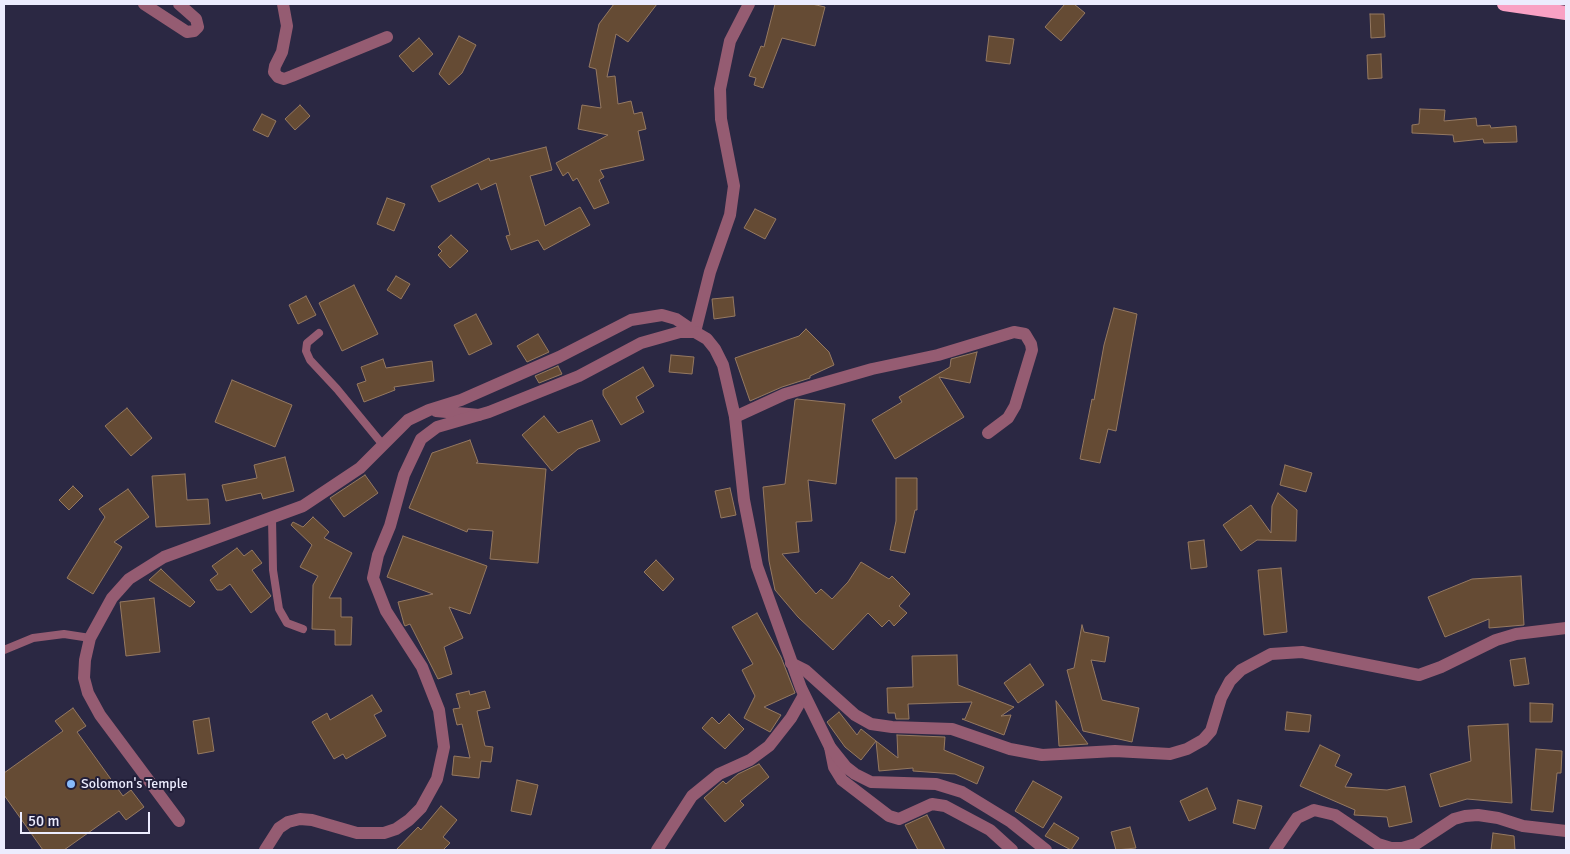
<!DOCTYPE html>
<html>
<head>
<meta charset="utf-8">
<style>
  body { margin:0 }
  #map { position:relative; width:1570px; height:854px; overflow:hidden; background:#2b2843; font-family:Signika,sans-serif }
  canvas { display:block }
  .frame { position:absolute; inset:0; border:5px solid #ececfe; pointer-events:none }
  .scale { position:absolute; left:20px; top:812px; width:130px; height:22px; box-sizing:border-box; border:2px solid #ececfe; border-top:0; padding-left:6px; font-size:15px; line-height:18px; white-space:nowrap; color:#ececfe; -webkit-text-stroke:4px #211e39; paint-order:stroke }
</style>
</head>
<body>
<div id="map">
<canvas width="1570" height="854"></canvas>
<div class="frame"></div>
<div class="scale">50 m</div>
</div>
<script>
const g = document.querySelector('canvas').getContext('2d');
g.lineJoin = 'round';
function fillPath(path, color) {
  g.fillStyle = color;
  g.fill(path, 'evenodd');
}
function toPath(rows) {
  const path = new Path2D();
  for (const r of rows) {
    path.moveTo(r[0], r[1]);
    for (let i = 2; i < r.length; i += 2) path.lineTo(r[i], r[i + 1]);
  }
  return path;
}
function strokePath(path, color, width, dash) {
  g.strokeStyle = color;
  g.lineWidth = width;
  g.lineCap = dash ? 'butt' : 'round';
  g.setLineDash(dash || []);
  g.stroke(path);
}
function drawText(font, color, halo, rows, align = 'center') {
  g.font = font + ' Signika,sans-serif';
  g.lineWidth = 4;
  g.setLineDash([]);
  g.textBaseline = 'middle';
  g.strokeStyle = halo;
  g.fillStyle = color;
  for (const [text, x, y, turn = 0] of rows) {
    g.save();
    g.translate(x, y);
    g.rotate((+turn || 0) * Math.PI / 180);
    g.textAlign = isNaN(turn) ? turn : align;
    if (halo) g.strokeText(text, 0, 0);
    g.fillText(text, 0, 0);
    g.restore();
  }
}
const building = toPath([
  [614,4,657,4,628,42,616,34,607,77,615,76,618,104,631,101,634,114,642,112,646,129,638,131,644,160,600,170,604,177,599,180,609,203,594,209,577,178,573,181,568,172,563,176,556,163,608,135,578,129,582,105,601,108,596,69,589,67,599,24,614,4],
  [775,4,812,4,825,7,815,46,782,38,763,88,754,85,756,78,749,76,761,46,764,47,775,4],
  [1065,4,1074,4,1085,13,1061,41,1045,27,1065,4],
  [1370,14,1384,14,1385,37,1371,38,1370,14],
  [459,36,476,45,462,73,449,85,439,74,459,36],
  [989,36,1014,39,1010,64,986,61,989,36],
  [419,38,433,54,413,72,399,56,419,38],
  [1381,54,1382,78,1368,79,1367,55,1381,54],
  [300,105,310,116,295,130,285,119,300,105],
  [1420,109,1445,110,1444,121,1476,118,1477,126,1490,125,1491,128,1516,126,1517,142,1484,143,1483,139,1454,142,1453,135,1412,133,1412,125,1419,124,1420,109],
  [262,114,276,121,268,137,253,130,262,114],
  [546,147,552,170,530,176,545,226,580,207,590,225,544,250,538,240,511,250,506,236,510,235,496,183,481,190,478,183,439,202,431,186,489,158,490,161,546,147],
  [387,198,405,204,394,231,377,224,387,198],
  [755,209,776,219,765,239,744,228,755,209],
  [451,235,468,251,450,268,438,255,442,251,438,247,451,235],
  [396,276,410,284,401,299,387,290,396,276],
  [354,285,378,334,342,351,319,303,354,285],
  [306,296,316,315,298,324,289,305,306,296],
  [733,297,735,316,714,319,712,299,733,297],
  [1114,308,1137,314,1116,431,1108,429,1100,463,1080,459,1092,399,1094,400,1104,345,1114,308],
  [476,314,492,344,469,355,454,325,476,314],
  [806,329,829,352,834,365,810,376,810,378,782,387,750,401,735,358,799,336,806,329],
  [538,334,549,352,527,362,517,346,538,334],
  [977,352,970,383,939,377,964,417,895,459,872,420,902,402,899,397,950,367,951,359,977,352],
  [671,355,694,357,692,374,669,372,671,355],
  [383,359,386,368,432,361,434,381,394,387,395,390,364,402,357,384,366,381,361,367,383,359],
  [558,366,562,374,539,383,535,376,558,366],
  [643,367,654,386,636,397,644,412,621,425,603,395,603,390,643,367],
  [232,380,292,405,275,447,215,422,232,380],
  [797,399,845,404,836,484,808,480,812,521,796,522,799,552,782,554,816,594,821,589,832,599,848,582,861,562,889,579,892,576,910,594,899,606,907,613,894,626,889,620,882,627,868,613,833,650,798,617,775,590,769,561,763,487,785,484,795,400,797,399],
  [127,408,152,438,131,456,105,426,127,408],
  [544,416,558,433,592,420,600,441,578,449,552,471,522,435,544,416],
  [470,440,478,462,476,463,546,469,538,563,490,559,493,531,468,529,467,532,409,508,432,453,470,440],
  [285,457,294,491,263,499,261,493,226,501,222,485,257,478,254,465,285,457],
  [1285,465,1312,473,1306,492,1280,485,1285,465],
  [185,474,187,500,208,499,210,524,156,527,152,476,185,474],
  [365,475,378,493,344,517,330,498,365,475],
  [896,478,917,478,917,510,915,510,905,553,890,550,896,521,896,478],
  [73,486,83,496,69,510,59,500,73,486],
  [730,488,736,515,721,518,715,491,730,488],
  [128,489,149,517,114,542,122,547,93,594,67,578,105,517,99,509,128,489],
  [1278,493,1297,510,1296,541,1257,540,1241,551,1223,525,1251,505,1271,533,1272,506,1278,493],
  [313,517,329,532,324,538,352,553,329,598,341,598,341,617,352,617,351,645,335,645,335,630,312,629,313,585,318,576,300,567,312,545,291,525,293,522,303,527,313,517],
  [403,536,487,566,470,614,449,607,463,638,444,647,452,674,438,679,410,624,405,626,404,624,398,602,433,594,387,577,403,536],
  [1204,540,1207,567,1191,569,1188,542,1204,540],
  [237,548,244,556,252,550,262,563,252,570,271,596,251,613,230,584,222,590,217,590,210,580,218,574,212,566,237,548],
  [656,560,674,579,663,591,644,572,656,560],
  [1281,568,1287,632,1264,635,1258,570,1281,568],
  [161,569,195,602,190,607,149,580,161,569],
  [1521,576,1524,625,1489,628,1489,619,1445,637,1428,597,1472,579,1521,576],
  [154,598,160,652,126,656,120,602,154,598],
  [757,613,781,657,795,693,764,707,781,715,770,732,744,718,755,696,742,670,753,664,732,627,757,613],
  [1082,625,1084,632,1109,637,1105,662,1091,660,1102,700,1139,708,1132,742,1083,731,1067,670,1074,668,1082,625],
  [957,655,958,685,1014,707,1001,716,1011,715,1004,735,962,719,965,719,972,702,908,704,909,719,896,719,895,713,888,713,887,688,913,687,912,656,957,655],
  [1525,658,1529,684,1514,686,1510,660,1525,658],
  [1030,664,1044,685,1018,703,1004,683,1030,664],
  [469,691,470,695,485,691,490,708,477,711,485,746,493,747,491,762,481,761,479,778,452,775,454,756,470,758,462,724,457,725,453,709,460,708,456,694,469,691],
  [372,695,382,711,374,715,386,736,346,759,343,754,334,759,312,722,327,713,330,720,372,695],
  [1056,701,1088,744,1059,746,1056,701],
  [1530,703,1553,704,1552,722,1530,722,1530,703],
  [73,708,86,726,77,732,123,796,131,790,144,807,126,820,119,811,64,850,43,850,4,795,4,773,63,731,55,721,73,708],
  [839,712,857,735,861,729,876,741,861,760,845,747,827,722,839,712],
  [1287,712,1311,715,1309,732,1285,730,1287,712],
  [729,714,744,729,725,749,702,728,712,717,719,724,729,714],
  [209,718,214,751,198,754,193,721,209,718],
  [1508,724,1512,803,1467,799,1440,807,1430,774,1471,761,1468,726,1508,724],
  [897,735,945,737,944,750,984,767,977,784,955,774,913,771,913,768,879,771,876,741,898,758,897,735],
  [1320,745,1340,755,1335,766,1352,774,1345,787,1387,790,1405,786,1412,822,1389,827,1387,817,1354,815,1355,810,1300,786,1320,745],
  [1536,749,1562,751,1561,773,1557,773,1553,812,1531,810,1536,749],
  [759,764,769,777,740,801,744,805,725,822,704,798,723,781,726,784,738,774,759,764],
  [517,780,538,785,531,815,511,811,517,780],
  [1033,781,1062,797,1043,828,1015,811,1033,781],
  [1207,788,1216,809,1189,821,1180,801,1207,788],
  [1238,800,1262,806,1255,829,1233,823,1238,800],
  [441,806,457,820,443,837,450,843,443,850,396,850,418,827,421,830,441,806],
  [927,815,945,850,918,850,905,825,927,815],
  [1054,823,1079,838,1071,850,1045,836,1054,823],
  [1130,827,1136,848,1116,850,1111,832,1130,827],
  [1493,833,1514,836,1515,850,1491,850,1493,833]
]);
const service = toPath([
  [319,333,307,343,306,351,310,360,337,389,383,445],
  [272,518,273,570,279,609,287,623,303,629],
  [4,650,33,638,64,634,90,638]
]);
const minor = toPath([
  [144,4,187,32,194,31,198,27,196,19,179,4],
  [283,4,287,26,282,52,275,66,274,72,278,77,284,79,292,76,387,37],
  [436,411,479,415],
  [735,417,785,394,872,369,938,355,1014,332,1025,334,1031,344,1032,350,1015,406,1008,418,988,433],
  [791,663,805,670,855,715,871,724,892,727,952,729,1010,749,1042,755,1115,751,1170,754,1187,749,1203,740,1211,731,1221,698,1230,681,1241,670,1271,654,1302,652,1419,675,1441,667,1496,640,1516,634,1566,628],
  [830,747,834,767,842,780,889,816,899,819,932,804,945,806,990,830,1012,850],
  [179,821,100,715,88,693,84,678,85,660,90,638,112,598,129,579,164,557,303,506,360,468,408,420,429,410,461,400,559,357,631,320,662,315,676,319,695,332,710,272,730,215,734,186,721,119,720,89,730,41,749,4],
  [657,850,692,796,719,774,750,760,769,746,791,718,804,695]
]);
const tertiary = toPath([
  [265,850,279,828,288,822,300,819,312,820,357,833,384,833,396,829,409,820,421,808,437,779,444,747,439,710,422,667,386,611,373,578,378,555,390,526,404,475,421,439,437,427,489,412,579,376,641,343,680,332,695,332,707,339,715,349,723,365,735,417,744,500,757,566,801,688,830,747,846,767,855,774,871,782,936,784,962,792,1011,822,1046,850],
  [1275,850,1297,818,1314,810,1335,815,1378,844,1391,848,1402,848,1416,844,1454,819,1465,816,1478,815,1498,818,1523,826,1566,831]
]);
const trunk = toPath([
  [1504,4,1566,13]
]);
const markers = [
  [71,784,5,"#87bbfb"]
];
const poiNames = [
  ["Solomon's Temple",81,784]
];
fillPath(building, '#654b34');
strokePath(building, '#957961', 1);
strokePath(service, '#955c72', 8);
strokePath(minor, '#955c72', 12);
strokePath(tertiary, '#955c72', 12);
strokePath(trunk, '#f9a1c4', 14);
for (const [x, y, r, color] of markers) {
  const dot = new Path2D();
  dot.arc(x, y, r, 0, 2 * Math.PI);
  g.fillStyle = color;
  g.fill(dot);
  strokePath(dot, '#211e39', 2);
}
drawText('14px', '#ececfe', '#211e39', poiNames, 'left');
</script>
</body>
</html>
